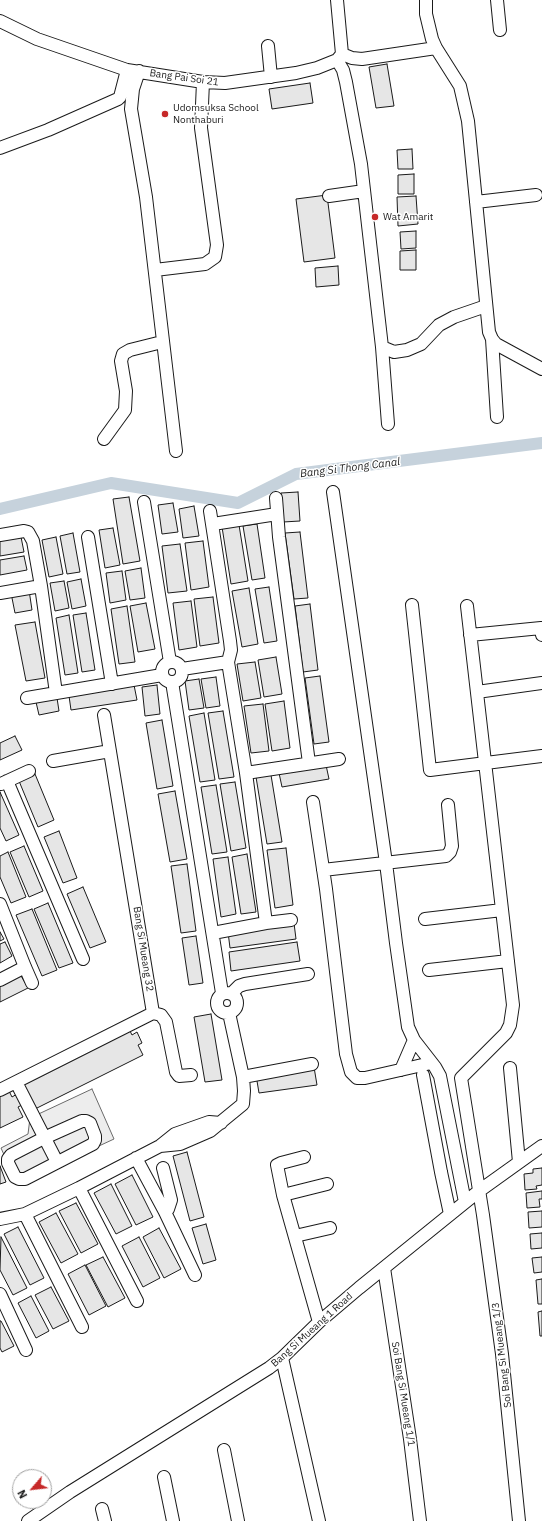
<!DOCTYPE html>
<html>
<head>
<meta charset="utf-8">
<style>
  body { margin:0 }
  #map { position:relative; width:542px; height:1521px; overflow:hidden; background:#fff; font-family:"IBM Plex Sans",sans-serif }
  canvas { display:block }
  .north { position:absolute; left:12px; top:1469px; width:40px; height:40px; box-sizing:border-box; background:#fff; border:1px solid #a3a3a3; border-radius:50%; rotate:242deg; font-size:11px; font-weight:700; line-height:16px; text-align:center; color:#1a1a1a }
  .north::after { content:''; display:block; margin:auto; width:14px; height:18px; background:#c62828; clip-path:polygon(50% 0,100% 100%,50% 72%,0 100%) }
</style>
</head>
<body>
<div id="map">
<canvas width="542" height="1521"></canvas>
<div class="north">N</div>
</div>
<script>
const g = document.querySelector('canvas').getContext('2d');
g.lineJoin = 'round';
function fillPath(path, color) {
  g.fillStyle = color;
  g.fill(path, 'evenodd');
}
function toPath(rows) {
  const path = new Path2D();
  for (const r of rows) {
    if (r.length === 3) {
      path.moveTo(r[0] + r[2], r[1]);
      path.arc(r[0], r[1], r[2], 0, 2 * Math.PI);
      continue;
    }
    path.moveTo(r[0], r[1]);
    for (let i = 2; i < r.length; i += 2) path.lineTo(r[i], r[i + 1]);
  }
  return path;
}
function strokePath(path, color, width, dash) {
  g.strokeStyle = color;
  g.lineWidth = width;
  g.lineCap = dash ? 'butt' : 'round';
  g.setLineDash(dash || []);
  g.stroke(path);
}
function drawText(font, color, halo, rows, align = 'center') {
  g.font = font + ' "IBM Plex Sans",sans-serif';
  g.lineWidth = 3;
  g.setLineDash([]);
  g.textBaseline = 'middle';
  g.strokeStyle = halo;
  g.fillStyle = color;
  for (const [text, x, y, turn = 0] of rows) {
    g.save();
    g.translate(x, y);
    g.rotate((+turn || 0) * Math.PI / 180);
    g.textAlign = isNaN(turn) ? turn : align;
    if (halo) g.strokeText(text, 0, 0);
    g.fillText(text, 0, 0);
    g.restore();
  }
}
const parking = toPath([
  [92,1089,114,1139,17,1184,1,1148,28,1134,30,1118,92,1089]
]);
const canal = toPath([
  [0,509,111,483,238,503,296,474,542,443]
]);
const building = toPath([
  [387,64,394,106,376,108,369,67,387,64],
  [310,83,313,103,272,109,269,89,310,83],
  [412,149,413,169,398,169,397,150,412,149],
  [414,174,414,194,398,194,398,175,414,174],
  [327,195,335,258,304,262,296,199,327,195],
  [416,196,418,224,398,226,397,197,416,196],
  [416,231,416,248,401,249,400,232,416,231],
  [416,250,416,270,400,270,400,251,416,250],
  [338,266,339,285,316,287,315,268,338,266],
  [298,492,300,521,283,522,281,493,298,492],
  [129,497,140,561,123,564,113,499,129,497],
  [173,503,178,532,162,534,158,505,173,503],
  [194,506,199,536,183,538,179,509,194,506],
  [257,524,265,578,252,580,243,526,257,524],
  [239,525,248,581,231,584,222,527,239,525],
  [113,528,120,565,105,568,99,530,113,528],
  [300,532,308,598,294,599,285,533,300,532],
  [73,533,80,572,67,574,60,536,73,533],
  [21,537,24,552,0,556,0,541,21,537],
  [56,537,63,574,49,577,42,540,56,537],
  [203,541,209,587,191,590,185,543,203,541],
  [180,544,187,591,168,593,162,546,180,544],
  [24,556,27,570,0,575,0,560,24,556],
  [141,568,145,598,130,600,125,571,141,568],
  [122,571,126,600,110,603,106,573,122,571],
  [81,579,86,606,72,609,67,582,81,579],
  [64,581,69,608,55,611,50,583,64,581],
  [269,587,277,641,264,643,255,589,269,587],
  [249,588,258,644,242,647,232,591,249,588],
  [29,590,32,610,15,613,11,593,29,590],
  [213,597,219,643,200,646,194,599,213,597],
  [191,601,197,647,179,650,173,603,191,601],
  [146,603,155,649,138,652,130,606,146,603],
  [310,604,318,670,303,672,295,606,310,604],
  [127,606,135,662,119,664,111,609,127,606],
  [86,613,95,670,82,672,73,615,86,613],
  [69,615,78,673,65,675,56,618,69,615],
  [35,622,45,678,26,681,15,625,35,622],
  [276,657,282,694,264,697,258,660,276,657],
  [255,662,261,698,243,701,237,664,255,662],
  [320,676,329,742,314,744,305,678,320,676],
  [216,677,220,706,206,708,201,679,216,677],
  [199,679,204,708,189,710,185,681,199,679],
  [134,685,137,700,71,710,69,696,134,685],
  [157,685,160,714,145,716,142,687,157,685],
  [57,698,59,711,39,715,36,702,57,698],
  [284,701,290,748,272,751,265,704,284,701],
  [263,704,269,751,251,753,244,706,263,704],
  [223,711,234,777,219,779,208,713,223,711],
  [204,713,215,780,200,782,189,716,204,713],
  [162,720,173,786,157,789,146,723,162,720],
  [15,736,22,750,0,760,0,743,15,736],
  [326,765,329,779,282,787,279,773,326,765],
  [35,774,54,820,38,827,19,781,35,774],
  [271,775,282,842,267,844,256,777,271,775],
  [235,782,246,848,231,851,220,784,235,782],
  [216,785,227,852,212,854,201,787,216,785],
  [175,791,187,859,170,862,158,794,175,791],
  [0,792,19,835,6,841,0,828,0,792],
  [59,831,77,878,63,883,44,837,59,831],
  [24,846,43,891,29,897,10,852,24,846],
  [286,848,293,905,275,908,267,850,286,848],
  [8,852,26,897,11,903,0,877,0,856,8,852],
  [247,854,256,912,241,914,232,857,247,854],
  [228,857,236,914,221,917,213,859,228,857],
  [187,864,196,931,181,933,171,866,187,864],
  [83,887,106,942,90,948,67,894,83,887],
  [48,903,73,963,59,968,34,909,48,903],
  [32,909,57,970,42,976,16,915,32,909],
  [294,923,296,939,230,948,228,932,294,923],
  [0,932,4,939,0,941,0,932],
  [196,936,203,983,189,985,182,938,196,936],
  [5,942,12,956,0,963,0,944,5,942],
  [297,942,300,961,231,971,229,952,297,942],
  [20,974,28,988,0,1002,0,984,20,974],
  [211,1014,222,1080,205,1082,194,1017,211,1014],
  [129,1029,132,1035,137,1032,142,1043,138,1045,143,1055,35,1109,22,1082,129,1029],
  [314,1067,317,1085,259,1093,256,1075,314,1067],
  [9,1091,12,1097,17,1094,22,1105,18,1107,23,1117,0,1128,0,1095,9,1091],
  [187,1152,204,1217,190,1221,173,1156,187,1152],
  [0,1166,6,1182,0,1184,0,1166],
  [542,1168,542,1185,536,1186,537,1189,525,1190,524,1174,533,1173,533,1169,542,1168],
  [132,1175,153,1217,136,1225,115,1184,132,1175],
  [111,1184,132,1226,116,1234,94,1193,111,1184],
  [542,1191,542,1199,539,1199,540,1207,527,1208,526,1193,542,1191],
  [76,1203,98,1244,81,1253,59,1211,76,1203],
  [542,1211,542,1227,529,1228,528,1212,542,1211],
  [56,1213,78,1254,61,1263,39,1222,56,1213],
  [206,1224,216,1260,203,1264,192,1228,206,1224],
  [18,1227,44,1278,30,1285,4,1234,18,1227],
  [159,1228,181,1269,164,1278,143,1237,159,1228],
  [542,1233,542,1248,531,1249,530,1234,542,1233],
  [1,1237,27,1288,13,1295,0,1270,1,1237],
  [139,1237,160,1278,143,1287,122,1246,139,1237],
  [103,1257,125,1298,108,1307,86,1265,103,1257],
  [542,1257,542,1272,534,1273,532,1258,542,1257],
  [85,1265,106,1306,89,1315,68,1274,85,1265],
  [542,1279,542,1304,538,1304,536,1280,542,1279],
  [51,1287,69,1321,53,1329,35,1295,51,1287],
  [31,1296,49,1331,36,1338,18,1303,31,1296],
  [542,1311,542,1336,540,1336,538,1312,542,1311],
  [0,1321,1,1321,14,1346,2,1352,0,1348,0,1321]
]);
const minor = toPath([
  [426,0,426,14,432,39,436,48,460,86,468,121,489,332,492,339,496,344,542,369],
  [497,0,500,30],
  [0,21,37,39,127,70,203,82,225,83,296,73,317,68,337,60,342,54,337,0],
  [268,46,271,77],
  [342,54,352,58,362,59,436,48],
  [337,60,343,70,346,82,361,164,382,347,388,424],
  [139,71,133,89,131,109,146,197,176,451],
  [0,148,48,130,118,99,120,97,127,70],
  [329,196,364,191],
  [476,202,536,195],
  [155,270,205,264,215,257,217,245,201,128,203,82],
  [492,339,497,417],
  [382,347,394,352,407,350,421,344,439,325,454,317,486,306],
  [104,439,125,410,126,391,121,361,123,354,130,350,162,342],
  [333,492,386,863,396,943,408,1027,414,1040,435,1067,440,1076,465,1202],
  [276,498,279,537,309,763],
  [144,502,170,662],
  [210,511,230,641,231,650,228,662,246,773,266,923],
  [213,524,277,514],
  [0,535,24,531,28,532,33,541,41,586,56,693],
  [88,537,112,684],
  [0,593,41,586],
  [412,605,430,770,542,756],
  [467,606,513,1005,510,1025,506,1033,461,1078,483,1215,502,1354,519,1521],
  [470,635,541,628,542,635],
  [172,672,10],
  [182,669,228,662],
  [172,682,222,993],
  [477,692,542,683],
  [27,698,162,675],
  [53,761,110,751],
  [246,773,339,759],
  [7,781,83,959],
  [1,784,29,771],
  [313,802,326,889,346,1054,351,1072,357,1078,365,1078,431,1063],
  [323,870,446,856,450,852,452,846,448,805],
  [0,904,25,967,32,983],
  [425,919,502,910],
  [213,933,266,923,291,920],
  [429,970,508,961],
  [0,980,25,967],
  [227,1003,10],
  [231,994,239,986,245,984,308,974],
  [153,1013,161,1015,166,1022,176,1072,179,1076,191,1075],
  [510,1068,519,1162],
  [401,1070,414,1040],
  [423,1075,441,1172,450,1214],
  [243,1077,312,1064],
  [16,1082,57,1162],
  [0,1090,153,1013,104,715],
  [82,1121,86,1121,90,1123,95,1136,95,1140,93,1144,25,1179,19,1179,15,1177,8,1163,8,1159,11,1155,44,1138,82,1121],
  [160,1146,180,1144,210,1131,243,1104,244,1091,243,1077,229,1013],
  [136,1158,165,1212,195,1275],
  [163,1168,171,1200,168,1209,165,1212],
  [79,1188,137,1301],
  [283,1195,277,1165,281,1163,304,1157],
  [25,1214,82,1327],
  [0,1219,25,1214,79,1188,160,1146,175,1134,209,1122,221,1123],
  [295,1236,330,1228],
  [384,1268,410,1439,420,1521],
  [0,1294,26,1350],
  [319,1322,283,1195,327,1184],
  [282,1358,319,1521],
  [224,1450,238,1521],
  [164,1477,173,1521],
  [102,1509,105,1521],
  [28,1521,70,1492,269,1368,282,1358,319,1322,359,1288,479,1191,542,1146]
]);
const markers = [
  [165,114,4,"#c62828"],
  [375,217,4,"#c62828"]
];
const streetNames = [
  ["Bang Pai Soi 21",184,78,8],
  ["Bang Si Mueang 32",143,949,81],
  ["Bang Si Mueang 1 Road",312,1330,-42],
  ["Soi Bang Si Mueang 1/3",502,1355,-97],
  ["Soi Bang Si Mueang 1/1",403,1394,81]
];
const poiNames = [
  ["Udomsuksa School",173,108],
  ["Nonthaburi",173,120],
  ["Wat Amarit",383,217]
];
const waterNames = [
  ["Bang Si Thong Canal",350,468,-7]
];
fillPath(parking, '#ededed');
strokePath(parking, '#6a6a6a', 1);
strokePath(canal, '#c6d2dc', 12);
fillPath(building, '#e6e6e6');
strokePath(building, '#1a1a1a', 1);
strokePath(minor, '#1a1a1a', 14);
strokePath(minor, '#fff', 12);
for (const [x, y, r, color] of markers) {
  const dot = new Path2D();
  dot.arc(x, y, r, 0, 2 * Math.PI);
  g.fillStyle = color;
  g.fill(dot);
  strokePath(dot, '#fff', 1.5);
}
drawText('10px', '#1a1a1a', '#fff', streetNames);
drawText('10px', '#1a1a1a', '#fff', poiNames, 'left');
drawText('italic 11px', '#1a1a1a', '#fff', waterNames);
</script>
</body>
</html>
